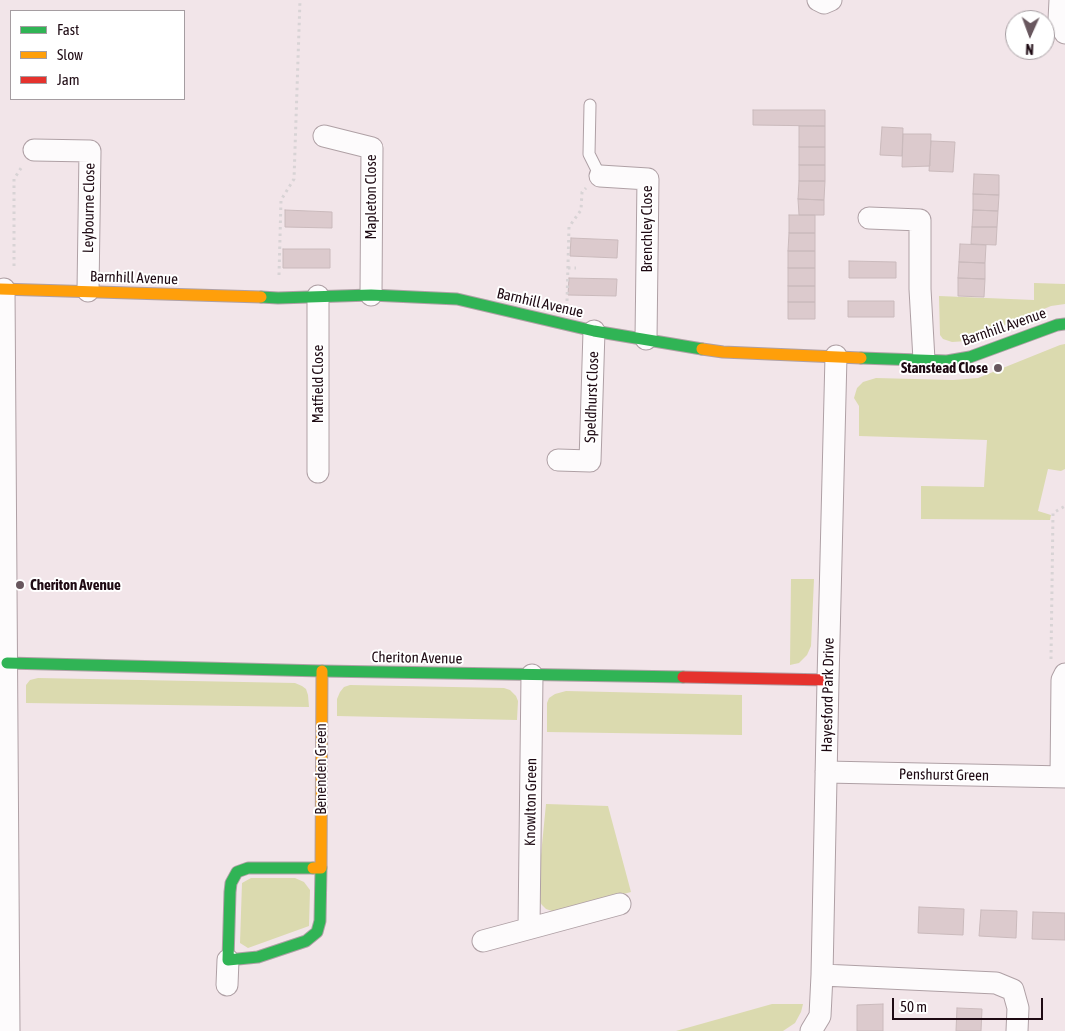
<!DOCTYPE html>
<html>
<head>
<meta charset="utf-8">
<style>
  body { margin:0 }
  #map { position:relative; width:1065px; height:1031px; overflow:hidden; background:#f2e5e9; font-family:"Asap Condensed",sans-serif }
  canvas { display:block }
  .legend { position:absolute; left:10px; top:10px; width:175px; height:90px; box-sizing:border-box; background:#fff; border:1px solid #a59da1; margin:0; padding:6px 9px; list-style:none; font-size:15px; color:#1e0a13 }
  .legend li { display:flex; align-items:center; gap:10px; height:25px }
  .legend b { width:25px; border:1px solid #a59da1 }
  .north { position:absolute; left:1005px; top:10px; width:50px; height:50px; box-sizing:border-box; background:#fff; border:1px solid #a59da1; border-radius:50%; rotate:182deg; font-size:14px; font-weight:700; line-height:20px; text-align:center; color:#1e0a13 }
  .north::after { content:''; display:block; margin:auto; width:18px; height:22px; background:#68575e; clip-path:polygon(50% 0,100% 100%,50% 72%,0 100%) }
  .scale { position:absolute; left:892px; top:998px; width:151px; height:22px; box-sizing:border-box; border:2px solid #1e0a13; border-top:0; padding-left:6px; font-size:15px; line-height:18px; white-space:nowrap; color:#1e0a13; -webkit-text-stroke:4px #fff; paint-order:stroke }
</style>
</head>
<body>
<div id="map">
<canvas width="1065" height="1031"></canvas>
<ul class="legend">
<li><b style="height:6px;background:#30b455"></b>Fast</li>
<li><b style="height:6px;background:#ff9f0a"></b>Slow</li>
<li><b style="height:6px;background:#e5322d"></b>Jam</li>
</ul>
<div class="north">N</div>
<div class="scale">50 m</div>
</div>
<script>
const g = document.querySelector('canvas').getContext('2d');
g.lineJoin = 'round';
function fillPath(path, color) {
  g.fillStyle = color;
  g.fill(path, 'evenodd');
}
function toPath(rows) {
  const path = new Path2D();
  for (const r of rows) {
    path.moveTo(r[0], r[1]);
    for (let i = 2; i < r.length; i += 2) path.lineTo(r[i], r[i + 1]);
  }
  return path;
}
function strokePath(path, color, width, dash) {
  g.strokeStyle = color;
  g.lineWidth = width;
  g.lineCap = dash ? 'butt' : 'round';
  g.setLineDash(dash || []);
  g.stroke(path);
}
function drawText(font, color, halo, rows, align = 'center') {
  g.font = font + ' "Asap Condensed",sans-serif';
  g.lineWidth = 4;
  g.setLineDash([]);
  g.textBaseline = 'middle';
  g.strokeStyle = halo;
  g.fillStyle = color;
  for (const [text, x, y, turn = 0] of rows) {
    g.save();
    g.translate(x, y);
    g.rotate((+turn || 0) * Math.PI / 180);
    g.textAlign = isNaN(turn) ? turn : align;
    if (halo) g.strokeText(text, 0, 0);
    g.fillText(text, 0, 0);
    g.restore();
  }
}
const green = toPath([
  [1034,283,1065,284,1065,304,1051,306,967,341,952,342,943,339,940,335,939,296,1034,300],
  [1065,344,1065,469,1061,471,1048,469,1038,511,1051,515,1050,520,921,519,921,486,984,487,987,440,859,436,859,406,854,398,857,388,863,382,876,378,953,380,978,378,1060,345],
  [791,579,814,579,811,646,807,655,799,663,790,665],
  [38,678,295,683,302,686,306,689,308,695,309,707,26,703,26,685,30,680],
  [350,685,504,688,510,690,516,696,518,701,517,720,337,716,337,699,340,692,344,687],
  [566,691,742,695,742,735,547,732,547,703,549,698,555,694],
  [546,804,608,806,631,892,559,911,552,911,546,909,542,905,539,901,537,896],
  [251,878,295,878,304,882,310,890,309,926,248,948,240,943,242,883],
  [772,1004,803,1004,801,1012,795,1023,783,1031,676,1031]
]);
const building = toPath([
  [753,110,825,110,825,126,753,125,753,110],
  [799,126,825,126,825,147,799,147,799,126],
  [882,127,903,128,902,156,880,155,882,127],
  [903,134,931,134,930,166,902,167,903,134],
  [931,141,955,142,953,172,929,171,931,141],
  [799,147,825,147,825,165,799,165,799,147],
  [799,165,825,165,825,181,799,181,799,165],
  [974,174,999,175,999,195,973,194,974,174],
  [799,181,825,181,824,200,798,199,799,181],
  [973,194,999,195,998,211,973,210,973,194],
  [798,199,824,200,824,215,799,215,798,199],
  [285,210,332,212,332,228,285,227,285,210],
  [973,210,998,211,997,227,972,227,973,210],
  [789,215,815,215,815,233,789,233,789,215],
  [972,227,997,227,996,245,971,244,972,227],
  [789,233,815,233,815,251,788,251,789,233],
  [571,238,618,240,617,258,570,256,571,238],
  [960,244,986,245,985,263,959,262,960,244],
  [283,249,330,249,330,268,283,268,283,249],
  [788,251,815,251,815,268,788,268,788,251],
  [849,261,896,262,896,278,849,278,849,261],
  [959,262,985,263,985,279,958,278,959,262],
  [788,268,815,268,815,286,788,286,788,268],
  [569,278,617,279,616,296,568,295,569,278],
  [958,278,985,279,984,297,958,296,958,278],
  [788,286,815,286,815,302,788,302,788,286],
  [848,301,894,301,894,317,848,317,848,301],
  [788,302,815,302,815,319,788,319,788,302],
  [919,907,964,909,963,935,918,933,919,907],
  [981,910,1017,911,1016,938,979,936,981,910],
  [1033,912,1065,913,1065,940,1032,939,1033,912],
  [883,1004,883,1031,857,1031,857,1005,883,1004],
  [957,1008,982,1009,981,1031,956,1031,957,1008]
]);
const path = toPath([
  [14,266,14,179,23,165],
  [568,268,576,268],
  [279,275,281,200,294,179,300,0],
  [567,301,569,227,581,210,582,192,586,188],
  [1051,659,1053,513,1065,506]
]);
const lane = toPath([
  [590,105,589,154,600,176]
]);
const street = toPath([
  [818,0,824,3,831,0],
  [1060,0,1059,20,1065,33],
  [324,136,372,148,371,295],
  [34,150,90,151,88,291],
  [600,176,648,179,646,339],
  [869,218,920,220,920,289,924,360],
  [4,289,9,1031],
  [558,460,590,461,594,331],
  [318,472,318,296],
  [826,772,1065,777],
  [1061,777,1062,680,1065,674],
  [529,928,532,675],
  [483,941,620,904],
  [822,975,996,983,1013,990,1018,1008,1017,1031],
  [227,985,228,960],
  [811,1031,820,1016,822,975,828,680,836,356]
]);
const fast = toPath([
  [261,297,278,298,371,295,457,299,594,331,702,349],
  [861,358,947,361,970,357,1057,325,1065,324],
  [7,663,322,671,683,677],
  [313,868,248,868,237,872,231,883,230,892,228,960,258,957,306,941,317,932,320,921,321,868]
]);
const slow = toPath([
  [0,289,261,297],
  [702,349,723,352,861,358],
  [313,868,321,868,322,671]
]);
const jam = toPath([
  [683,677,828,680]
]);
const markers = [
  [998,368,5,"#68575e"],
  [20,585,5,"#68575e"]
];
const streetNames = [
  ["Mapleton Close",371,197,-90],
  ["Leybourne Close",89,208,-89],
  ["Brenchley Close",647,229,-90],
  ["Barnhill Avenue",134,278,2],
  ["Barnhill Avenue",540,303,13],
  ["Barnhill Avenue",1004,327,-19],
  ["Matfield Close",318,384,-90],
  ["Speldhurst Close",592,397,-88],
  ["Cheriton Avenue",417,658,1],
  ["Hayesford Park Drive",828,695,-89],
  ["Benenden Green",321,769,-90],
  ["Penshurst Green",944,775,1],
  ["Knowlton Green",531,802,-89]
];
const poiNames = [
  ["Stanstead Close",988,368],
  ["Cheriton Avenue",30,585,"left"]
];
fillPath(green, '#dbdaaf');
fillPath(building, '#dccacd');
strokePath(building, '#cababc', 1);
strokePath(lane, '#afa0a5', 13);
strokePath(street, '#afa0a5', 23);
strokePath(fast, '#afa0a5', 13);
strokePath(slow, '#afa0a5', 13);
strokePath(jam, '#afa0a5', 13);
strokePath(path, '#d8d3d5', 3, [2.5, 4]);
strokePath(lane, '#fdfbfc', 11);
strokePath(street, '#fdfbfc', 21);
strokePath(fast, '#30b455', 11);
strokePath(slow, '#ff9f0a', 11);
strokePath(jam, '#e5322d', 11);
for (const [x, y, r, color] of markers) {
  const dot = new Path2D();
  dot.arc(x, y, r, 0, 2 * Math.PI);
  g.fillStyle = color;
  g.fill(dot);
  strokePath(dot, '#fff', 2);
}
drawText('15px', '#1e0a13', '#fff', streetNames);
drawText('bold 15px', '#1e0a13', '#fff', poiNames, 'right');
</script>
</body>
</html>
